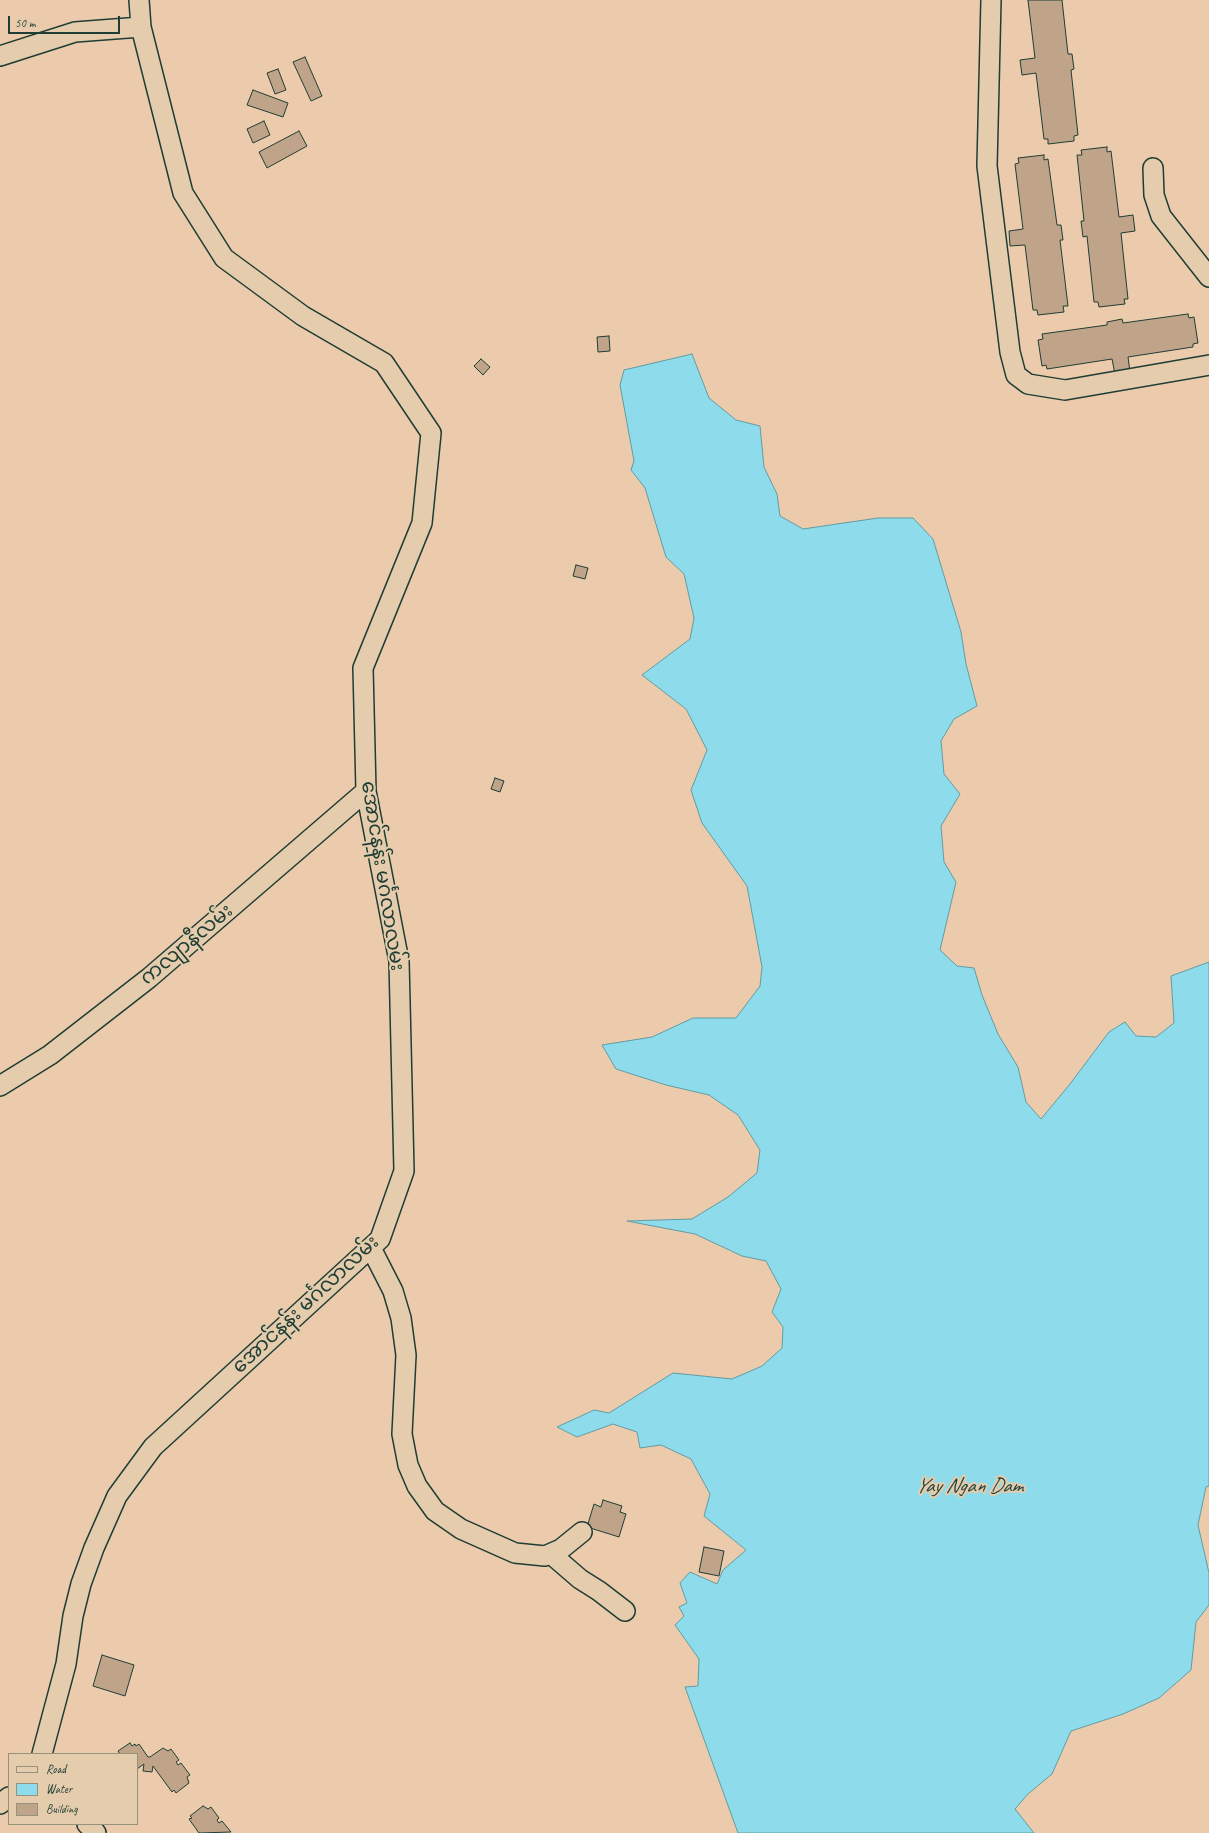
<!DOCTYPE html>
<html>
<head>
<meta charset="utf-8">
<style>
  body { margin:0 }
  #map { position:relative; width:1209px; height:1833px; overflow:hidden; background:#ebcbac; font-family:Caveat,sans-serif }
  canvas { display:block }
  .legend { position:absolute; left:8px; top:1753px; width:130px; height:72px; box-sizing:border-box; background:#e5ccad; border:1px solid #96937d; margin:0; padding:5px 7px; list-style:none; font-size:12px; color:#1f3d34 }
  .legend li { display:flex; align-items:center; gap:8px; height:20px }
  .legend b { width:20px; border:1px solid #96937d }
  .scale { position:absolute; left:8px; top:16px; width:112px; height:18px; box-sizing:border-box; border:2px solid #1f3d34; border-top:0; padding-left:5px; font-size:12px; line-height:14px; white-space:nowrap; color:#1f3d34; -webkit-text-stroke:3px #e5ccad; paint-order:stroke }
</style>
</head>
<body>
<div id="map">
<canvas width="1209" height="1833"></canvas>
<ul class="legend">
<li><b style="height:5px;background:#e5ccad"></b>Road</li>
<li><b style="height:11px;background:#8ddbeb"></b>Water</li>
<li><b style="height:11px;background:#c0a48a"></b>Building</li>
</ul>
<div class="scale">50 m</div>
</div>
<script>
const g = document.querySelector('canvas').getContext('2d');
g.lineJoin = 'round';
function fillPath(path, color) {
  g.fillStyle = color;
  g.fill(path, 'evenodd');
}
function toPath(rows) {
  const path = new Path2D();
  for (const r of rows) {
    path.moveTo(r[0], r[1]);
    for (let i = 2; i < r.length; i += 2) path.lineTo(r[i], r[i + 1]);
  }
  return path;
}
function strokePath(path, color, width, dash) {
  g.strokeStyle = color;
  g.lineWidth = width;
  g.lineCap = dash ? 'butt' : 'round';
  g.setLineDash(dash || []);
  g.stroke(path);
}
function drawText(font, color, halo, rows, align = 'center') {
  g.font = font + ' Caveat,"Noto Sans Myanmar",sans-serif';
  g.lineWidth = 4;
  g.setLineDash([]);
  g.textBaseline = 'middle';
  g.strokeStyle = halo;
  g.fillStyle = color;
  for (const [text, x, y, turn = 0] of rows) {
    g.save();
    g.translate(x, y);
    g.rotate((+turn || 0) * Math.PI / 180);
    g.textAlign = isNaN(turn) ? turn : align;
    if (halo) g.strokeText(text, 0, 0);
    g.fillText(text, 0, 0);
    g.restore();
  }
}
const water = toPath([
  [692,354,709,398,736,420,760,426,764,467,777,494,780,516,803,529,878,518,913,518,933,539,961,632,966,664,977,706,954,719,941,741,944,774,960,794,941,826,944,862,956,882,940,950,957,966,974,968,982,995,998,1034,1018,1067,1026,1102,1041,1119,1070,1084,1109,1032,1125,1022,1136,1036,1156,1037,1174,1023,1171,976,1209,962,1209,1486,1206,1487,1198,1525,1209,1573,1209,1605,1196,1622,1191,1670,1159,1698,1123,1714,1071,1731,1052,1774,1028,1794,1015,1809,1034,1833,738,1833,685,1687,698,1686,699,1659,675,1625,684,1616,679,1607,687,1603,680,1583,690,1572,717,1584,723,1570,746,1550,704,1516,710,1494,691,1459,661,1445,640,1448,637,1432,613,1424,577,1437,557,1427,594,1410,609,1413,673,1373,732,1379,762,1366,782,1348,783,1327,772,1312,781,1289,766,1261,742,1256,695,1234,627,1221,692,1219,728,1197,757,1173,760,1150,738,1115,709,1095,666,1085,616,1069,602,1045,652,1037,693,1018,736,1018,760,986,762,967,747,886,702,823,691,790,707,750,686,709,642,675,690,639,694,618,684,574,666,557,645,488,631,470,634,461,620,385,624,370,692,354]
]);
const building = toPath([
  [1028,0,1062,0,1068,54,1072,54,1074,69,1071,70,1078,135,1074,136,1074,141,1048,144,1048,139,1044,139,1036,73,1022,75,1020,60,1035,58,1028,0],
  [305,57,322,96,311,101,293,62,305,57],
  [278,69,286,90,275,94,267,73,278,69],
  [253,90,288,103,283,117,247,105,253,90],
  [264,121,270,135,253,143,247,129,264,121],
  [299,131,307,146,267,168,259,152,299,131],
  [1107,147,1107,152,1111,151,1119,217,1133,215,1135,231,1121,233,1128,299,1124,299,1125,304,1099,307,1098,302,1094,302,1087,236,1083,237,1081,221,1084,221,1077,155,1082,155,1081,150,1107,147],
  [1044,155,1044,160,1048,159,1057,225,1061,225,1063,240,1060,240,1068,306,1063,306,1064,312,1038,315,1037,310,1033,310,1025,245,1010,246,1009,231,1023,229,1015,164,1019,163,1018,158,1044,155],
  [1188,314,1189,318,1194,317,1198,343,1193,344,1193,347,1128,357,1130,372,1115,374,1112,359,1047,369,1046,365,1042,366,1038,340,1043,339,1042,334,1107,325,1107,322,1122,319,1123,323,1188,314],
  [609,336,610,351,598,352,597,337,609,336],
  [481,359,490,367,483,375,474,366,481,359],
  [576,565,588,568,585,579,573,576,576,565],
  [495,778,504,781,500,792,491,789,495,778],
  [603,1500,622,1506,620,1512,626,1514,619,1537,587,1527,594,1504,601,1507,603,1500],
  [704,1547,724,1551,719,1576,699,1572,704,1547],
  [102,1655,134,1665,125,1696,93,1686,102,1655],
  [130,1743,132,1746,135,1744,136,1746,139,1744,148,1757,150,1757,163,1748,168,1751,171,1749,179,1760,176,1762,178,1765,181,1763,190,1775,187,1777,189,1783,176,1793,174,1790,172,1792,153,1766,152,1772,143,1771,144,1764,137,1769,137,1754,120,1754,118,1751,130,1743],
  [203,1806,208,1809,211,1807,219,1818,217,1820,219,1823,222,1821,231,1832,199,1833,189,1819,192,1818,190,1816,203,1806]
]);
const minor = toPath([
  [991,0,987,166,1010,352,1016,375,1028,384,1065,390,1209,365],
  [0,56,75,32,141,27],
  [1153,168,1154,195,1161,216,1209,277],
  [0,1086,50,1055,149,978,366,791],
  [371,1248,393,1291,401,1318,406,1355,402,1434,408,1465,417,1486,435,1511,461,1529,515,1553,545,1556,561,1549,582,1532],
  [551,1554,580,1579,599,1591,625,1611],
  [42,1754,66,1664,73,1616,81,1584,94,1548,117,1496,153,1447,380,1239,404,1171,399,961,366,791,363,668,422,523,431,433,384,363,303,316,224,258,183,193,141,27,139,0],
  [0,1804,9,1797],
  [87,1824,96,1833]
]);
const streetNames = [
  ["အောင်နန်း မင်္ဂလာလမ်း",382,876,81],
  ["ကလျာနီလမ်း",187,945,-40],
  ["အောင်နန်း မင်္ဂလာလမ်း",306,1305,-43]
];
const waterNames = [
  ["Yay Ngan Dam",969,1486]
];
fillPath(water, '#8ddbeb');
strokePath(water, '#619ca2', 1);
fillPath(building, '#c0a48a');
strokePath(building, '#1f3d34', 1);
strokePath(minor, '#1f3d34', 22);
strokePath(minor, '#e5ccad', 19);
drawText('20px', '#1f3d34', '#e5ccad', streetNames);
drawText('italic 21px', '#24453d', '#e5ccad', waterNames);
</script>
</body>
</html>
